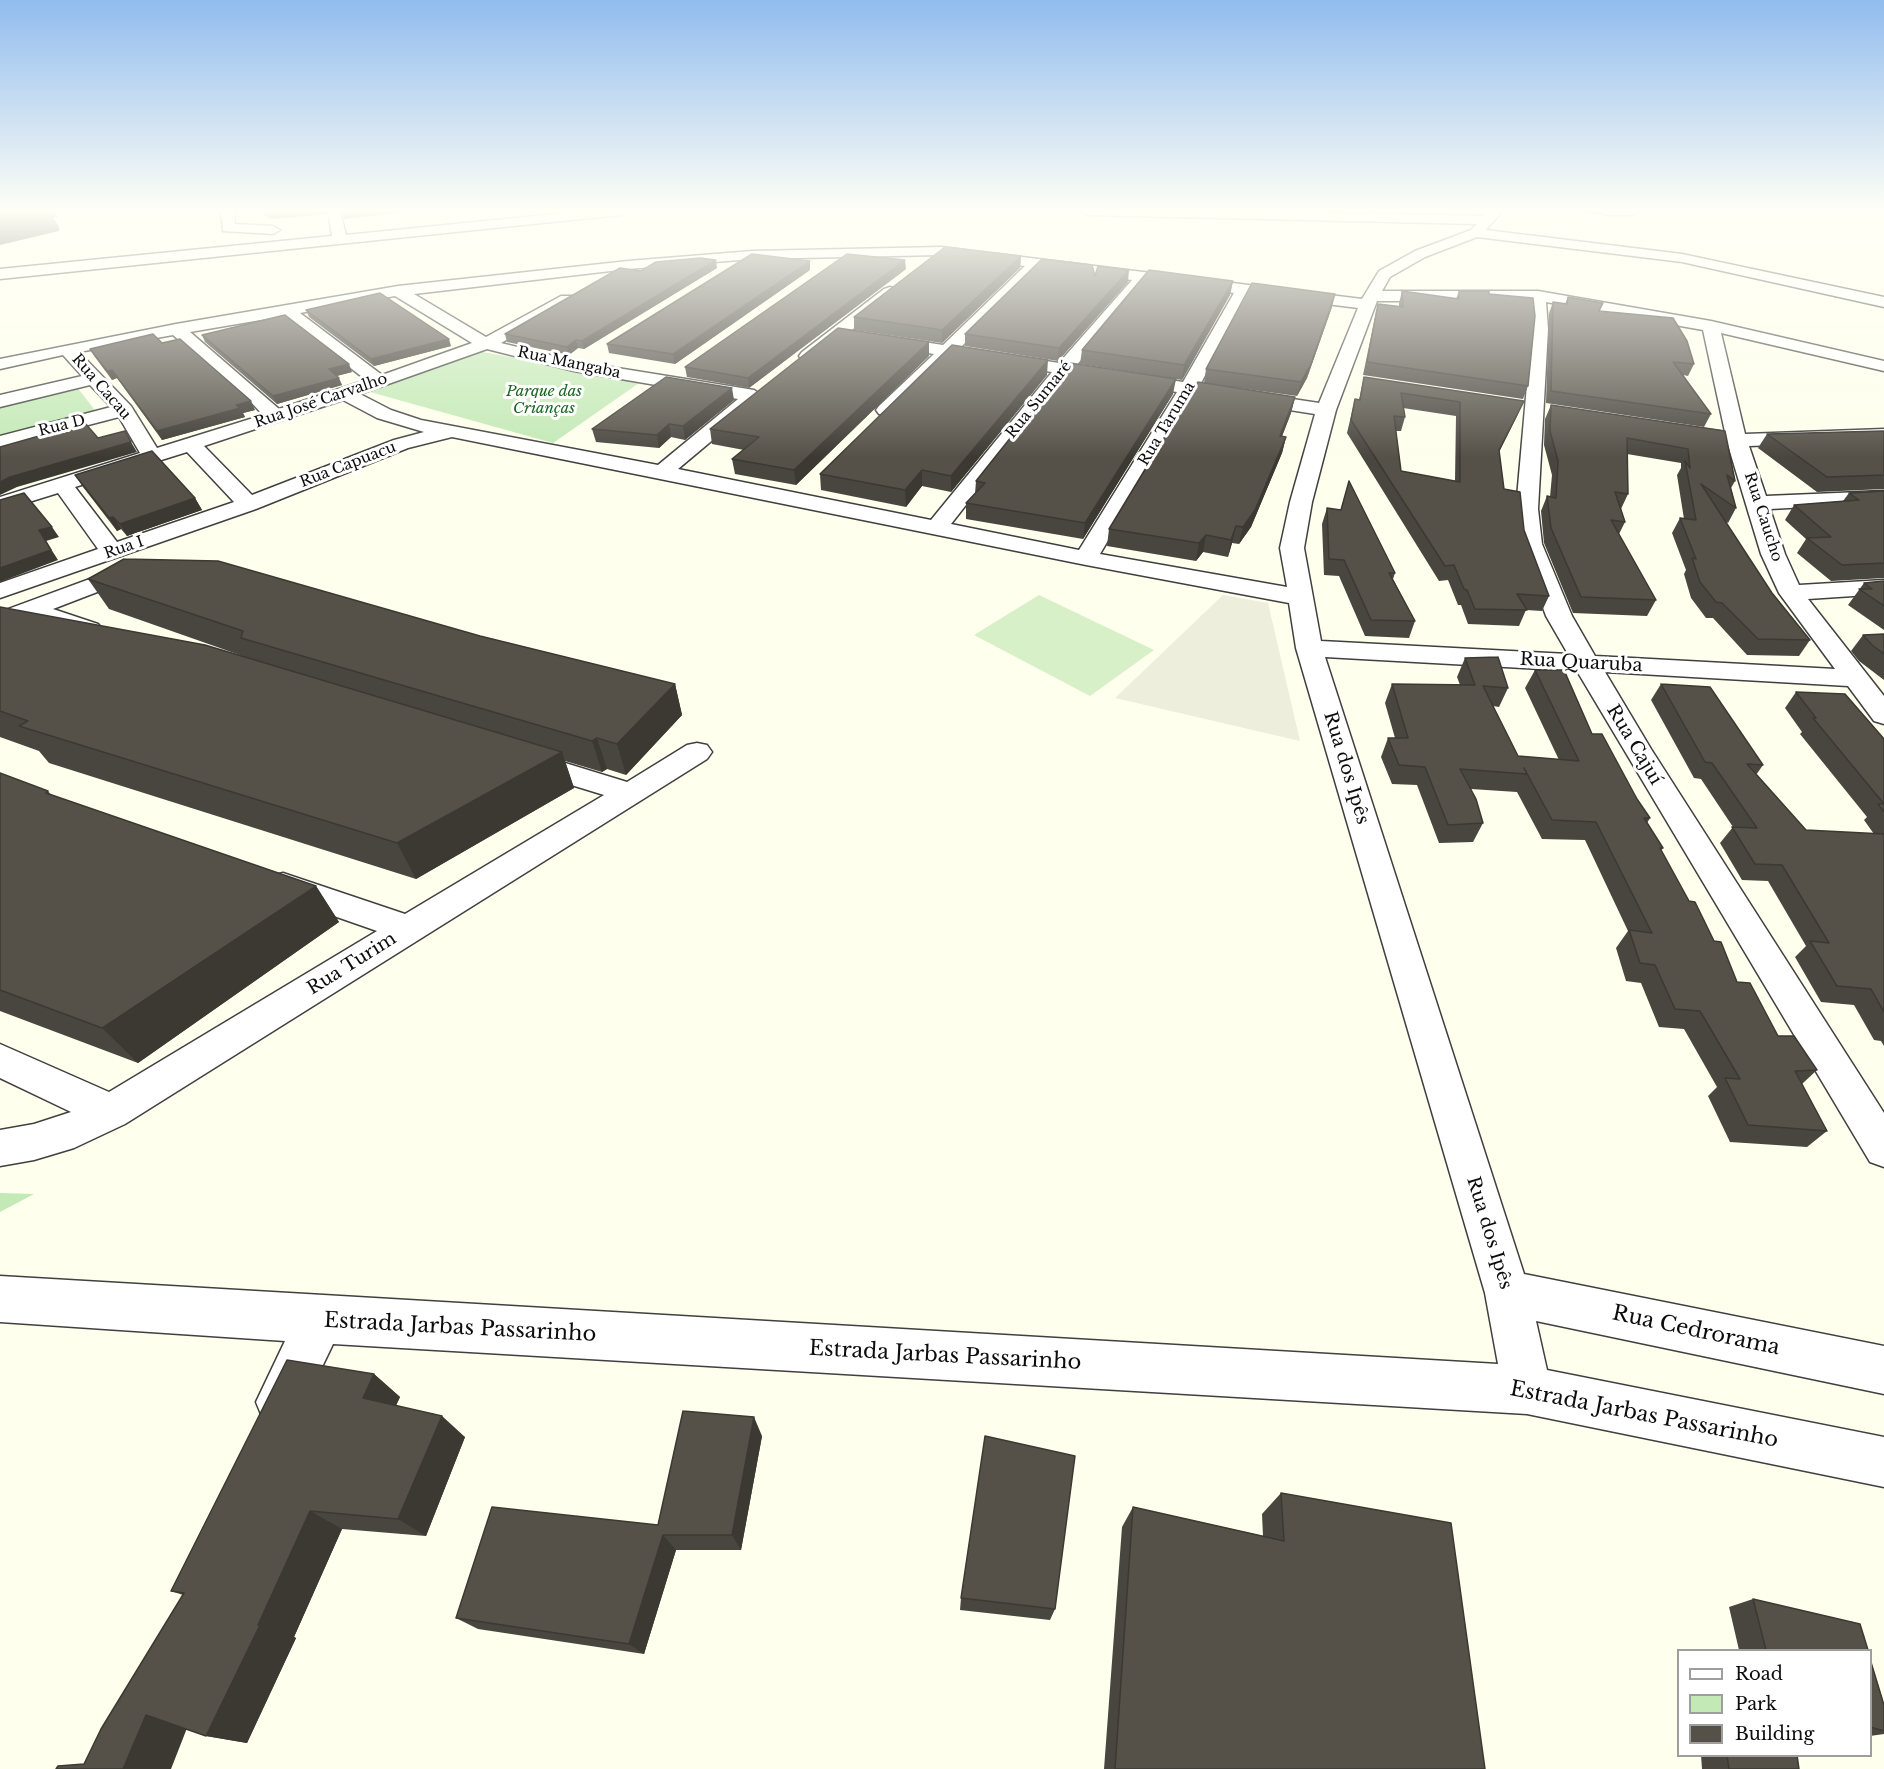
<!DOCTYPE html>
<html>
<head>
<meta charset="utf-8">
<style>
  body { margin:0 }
  #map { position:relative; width:1884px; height:1769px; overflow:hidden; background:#feffec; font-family:"Libre Baskerville",serif }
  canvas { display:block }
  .legend { position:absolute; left:1677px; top:1649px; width:195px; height:108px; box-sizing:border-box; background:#fff; border:2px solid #9e9e9e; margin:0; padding:8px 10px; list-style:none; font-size:18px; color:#0d0d0d }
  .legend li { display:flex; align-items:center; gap:12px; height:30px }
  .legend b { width:30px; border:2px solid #9e9e9e }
</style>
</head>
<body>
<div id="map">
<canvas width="1884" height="1769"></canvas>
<ul class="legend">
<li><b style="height:8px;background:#fff"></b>Road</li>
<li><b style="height:16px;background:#c3e9b6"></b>Park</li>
<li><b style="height:16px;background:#555149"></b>Building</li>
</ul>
</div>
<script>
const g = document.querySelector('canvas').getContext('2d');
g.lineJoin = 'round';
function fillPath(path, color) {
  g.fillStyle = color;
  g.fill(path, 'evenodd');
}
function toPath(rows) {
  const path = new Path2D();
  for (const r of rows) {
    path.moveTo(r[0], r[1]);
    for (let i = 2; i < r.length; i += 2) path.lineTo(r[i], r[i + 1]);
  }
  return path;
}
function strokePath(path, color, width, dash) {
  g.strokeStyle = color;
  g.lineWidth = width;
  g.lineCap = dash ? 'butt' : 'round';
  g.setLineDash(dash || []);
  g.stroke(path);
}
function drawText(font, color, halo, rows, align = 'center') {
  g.font = font + ' "Libre Baskerville",serif';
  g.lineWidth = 6;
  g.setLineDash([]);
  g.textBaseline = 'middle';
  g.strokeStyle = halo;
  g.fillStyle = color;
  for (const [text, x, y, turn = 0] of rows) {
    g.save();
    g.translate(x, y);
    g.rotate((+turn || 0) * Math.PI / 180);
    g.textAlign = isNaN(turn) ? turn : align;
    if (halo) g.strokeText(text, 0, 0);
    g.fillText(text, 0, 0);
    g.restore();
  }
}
const green = toPath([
  [477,351,642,381,553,443,370,392],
  [77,387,97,413,0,438,0,406],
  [0,1193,34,1194,0,1212]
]);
const pitch = toPath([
  [1039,595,1154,650,1090,696,974,635]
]);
const plaza = toPath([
  [1223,595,1268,603,1300,741,1115,698]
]);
const minor = toPath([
  [221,211,234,211,235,224,273,226,280,230,273,234,223,231,221,211],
  [328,211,340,211,346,235,585,211,627,211,620,215,0,279,0,269,332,236,328,211],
  [1082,211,1244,211,1484,216,1484,211,1496,211,1499,215,1486,230,1682,254,1884,297,1884,307,1682,262,1477,237,1425,257,1390,277,1382,291,1538,291,1711,321,1884,361,1884,371,1721,333,1745,434,1884,429,1884,441,1749,446,1766,496,1884,491,1884,503,1770,509,1785,554,1799,585,1884,580,1884,594,1808,599,1884,696,1884,724,1874,721,1848,686,1605,672,1651,749,1884,1113,1884,1167,1870,1162,1577,671,1325,657,1524,1274,1884,1346,1884,1394,1536,1321,1547,1370,1884,1437,1884,1487,1527,1414,333,1344,297,1419,280,1426,263,1419,256,1402,285,1341,0,1322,0,1276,1498,1364,1485,1293,1296,648,1289,603,1086,565,452,437,408,448,256,509,0,598,0,583,98,549,58,493,0,511,0,497,140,453,119,417,0,448,0,436,111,407,90,385,0,407,0,395,82,376,63,355,0,369,0,359,176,324,398,286,628,261,752,251,941,247,1362,299,1379,271,1415,251,1471,230,1477,224,1088,215,1082,211],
  [941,255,1025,266,943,345,884,336,878,337,875,341,878,345,934,354,879,406,876,410,879,414,893,414,951,357,1052,372,931,520,678,469,752,407,753,401,761,400,763,396,754,390,574,361,501,343,573,302,575,299,573,296,561,296,486,337,414,294,628,269,752,259,941,255],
  [1040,268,1132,280,1059,363,960,348,1040,268],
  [1146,281,1234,293,1183,382,1076,366,1146,281],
  [1248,294,1358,308,1319,403,1200,385,1248,294],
  [395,296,472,343,382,375,300,313,395,296],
  [1377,301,1530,301,1532,329,1516,509,1520,544,1546,616,1568,654,1321,641,1304,548,1312,502,1336,410,1377,301],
  [1546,302,1703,330,1725,432,1683,426,1673,432,1683,438,1728,445,1761,554,1779,593,1835,669,1595,656,1572,616,1542,544,1538,509,1548,329,1546,302],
  [284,316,366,380,279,409,190,332,284,316],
  [173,335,250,401,263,415,157,448,131,406,79,352,173,335],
  [487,349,574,371,738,399,658,465,421,420,391,410,360,394,487,349],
  [1068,375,1177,392,1079,550,951,524,1068,375],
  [1194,395,1315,414,1290,502,1280,548,1287,587,1100,554,1194,395],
  [343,400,377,418,424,432,394,440,252,495,204,446,343,400],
  [187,452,234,502,117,542,75,487,187,452],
  [1599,211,1639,211,1632,215,1606,215,1599,211],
  [890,287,896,289,898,292,896,295,814,360,802,360,799,356,802,352,884,289,890,287],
  [136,562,144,564,148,569,144,574,53,609,98,624,102,629,98,634,89,637,30,618,0,629,0,612,136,562],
  [697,743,707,745,712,752,707,759,125,1124,74,1148,34,1160,0,1166,0,1130,34,1124,71,1112,0,1078,0,1044,109,1092,377,931,271,894,266,885,271,876,283,873,405,914,604,795,516,768,511,761,516,754,526,751,627,782,687,745,697,743]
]);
const wall = toPath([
  [258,211,326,211,325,214,271,219],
  [1576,211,1603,211,1601,215,1576,212],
  [1021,256,1020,268,942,343,854,330,854,317],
  [717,268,584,349,578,348,569,355,507,342,505,334,641,271],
  [906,269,749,388,687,377,685,367],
  [810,270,675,364,609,353,607,344],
  [1095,276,1128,282,1058,361,965,346,965,334],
  [1233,281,1230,295,1182,380,1080,364,1082,350],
  [1402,291,1456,299,1459,291,1489,294,1528,386,1523,399,1363,375,1375,317,1378,304,1399,307,1399,303],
  [1568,297,1599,311,1694,364,1688,376,1683,375,1711,414,1704,427,1546,403,1549,313,1553,302,1565,304],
  [1332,307,1307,378,1297,396,1224,386,1295,397,1291,413,1282,436,1286,437,1282,453,1251,527,1239,544,1232,543,1228,557,1203,552,1196,561,1107,546,1109,529,1204,383,1206,369],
  [306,310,451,346,374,366,309,317],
  [202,335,352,372,337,376,342,385,277,404,205,342],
  [162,343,255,410,243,413,245,417,162,440,117,378,112,380,95,357,90,349],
  [929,356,796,485,735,474,732,459,744,450,712,444,710,429],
  [1047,375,951,492,922,486,906,507,821,490,820,474],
  [1364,377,1518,414,1499,452,1504,489,1524,530,1549,596,1542,611,1526,610,1519,626,1468,624,1461,605,1458,605,1448,580,1439,581,1347,433,1355,399,1359,400],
  [1403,408,1456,416,1455,481,1401,471,1396,431,1401,431,1405,417],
  [1173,394,1083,539,966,519,966,503,975,494,976,481],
  [734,400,685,440,671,437,659,448,596,442,592,429],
  [1551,405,1725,431,1735,481,1731,488,1736,508,1728,523,1725,521,1772,593,1810,640,1799,656,1747,655,1713,618,1706,618,1691,598,1684,574,1686,570,1672,533,1680,518,1684,519,1677,475,1681,468,1681,463,1627,454,1628,494,1621,509,1625,522,1619,534,1656,600,1647,616,1573,613,1544,543,1541,511,1547,496,1550,497,1552,475,1544,445,1545,419],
  [1884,431,1884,489,1817,492,1758,448,1767,434],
  [75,475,195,498,202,510,127,536,121,529,117,531,83,487],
  [1884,491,1884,578,1831,581,1797,553,1806,539,1785,520,1794,505,1843,501,1849,493],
  [1327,508,1395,573,1393,579,1415,621,1409,638,1365,636,1339,576,1324,575,1322,524],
  [88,579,480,636,675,684,682,715,626,775,607,769,602,772,565,761,574,788,416,879,49,763,39,751,0,737,0,607,254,660,109,609],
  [1884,581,1884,630,1848,605,1864,583],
  [1884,634,1884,680,1859,661,1851,651,1863,635],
  [1465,658,1508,688,1499,707,1493,706,1518,756,1559,760,1525,688,1535,670,1592,734,1650,818,1647,823,1663,848,1661,851,1689,901,1714,941,1737,982,1778,1036,1817,1070,1802,1084,1827,1131,1807,1147,1730,1142,1708,1096,1717,1087,1684,1029,1659,1027,1641,983,1626,981,1616,948,1628,931,1585,840,1542,839,1517,792,1471,789,1483,823,1473,842,1439,843,1417,785,1392,784,1381,757,1388,738,1395,738,1385,703,1392,684,1460,685,1457,677],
  [1661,684,1763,765,1756,775,1806,830,1874,834,1864,820,1867,817,1800,734,1802,732,1785,708,1796,692,1884,739,1884,1046,1881,1041,1874,1040,1854,1005,1821,1002,1795,957,1806,946,1768,881,1742,880,1720,843,1733,827,1701,779,1694,778,1651,700],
  [0,773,48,791,51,795,316,886,339,922,138,1063,0,1011],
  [374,1374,400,1397,396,1405,465,1437,426,1536,342,1529,294,1637,296,1638,247,1743,206,1736,187,1729,84,1764,183,1595,171,1591],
  [762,1436,741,1550,676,1550,644,1654,478,1629,456,1618,658,1525],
  [1281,1493,1485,1769,1104,1769,1122,1527,1133,1507,1263,1536,1262,1514],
  [961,1598,1055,1609,1050,1620,960,1610],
  [1753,1599,1868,1650,1739,1650,1729,1607],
  [1870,1659,1884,1705,1884,1734,1870,1736],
  [1701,1755,1797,1755,1799,1769,1702,1769]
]);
const shadedWall = toPath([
  [0,211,54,211,57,217,53,217,59,227,59,231,0,245],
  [268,211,326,211,325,214,271,219],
  [341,211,417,211,344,219],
  [1021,256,1020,268,942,343,942,330],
  [716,260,717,268,584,349,582,341],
  [905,260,906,269,749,388,748,378],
  [810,261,810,270,675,364,673,354],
  [1129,270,1128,282,1058,361,1059,348],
  [1233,281,1230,295,1182,380,1184,365],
  [1335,294,1332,307,1307,378,1297,396,1301,382],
  [449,339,451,346,374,366,371,359],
  [576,340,578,348,569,355,567,347],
  [929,342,929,356,796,485,794,470],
  [1048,360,1047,375,951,492,951,476],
  [349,364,352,372,332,377,329,369],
  [112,370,117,378,112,380,107,371],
  [339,378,342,385,277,404,273,396],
  [1176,379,1173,394,1083,539,1085,523],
  [732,388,734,400,685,440,683,426],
  [1295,397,1291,413,1276,452,1280,436],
  [251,401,255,410,243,413,245,417,162,440,157,431,236,405],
  [1524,401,1518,414,1493,464,1499,450],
  [669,424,671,437,659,448,657,435],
  [1286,437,1282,453,1251,527,1239,544,1243,527],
  [131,442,137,452,17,487,0,495,0,482,10,477],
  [922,470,922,486,906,507,905,490],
  [195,498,202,510,127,536,120,524],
  [113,517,121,529,117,531,109,518],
  [1236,526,1232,543,1228,557,1231,540],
  [52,527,59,537,46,541,58,560,0,582,0,568,39,530],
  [1206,535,1203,552,1196,561,1199,543],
  [675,684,682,715,626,775,617,744],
  [597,738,607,769,602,772,592,741],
  [562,752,574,788,416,879,397,843],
  [316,886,339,922,138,1063,102,1028],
  [374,1374,400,1397,390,1419,363,1398],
  [442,1416,465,1437,426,1536,398,1519],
  [754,1417,762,1436,741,1550,732,1535],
  [310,1511,342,1529,294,1637,296,1638,247,1743,206,1736],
  [663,1535,676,1550,644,1654,629,1644],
  [146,1715,189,1723,171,1769,123,1769]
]);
const building = toPath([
  [36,211,49,211,49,213,0,223,0,215,36,211],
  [945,247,1021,256,942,330,854,317,945,247],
  [752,254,810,261,673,354,607,344,752,254],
  [847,254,905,260,748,378,685,367,847,254],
  [700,258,716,260,582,341,576,340,567,347,505,334,620,268,641,271,656,262,700,258],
  [1042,259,1092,265,1095,276,1098,266,1129,270,1059,348,965,334,1042,259],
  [1149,270,1233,281,1184,365,1082,350,1149,270],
  [1252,283,1335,294,1311,364,1301,382,1206,369,1252,283],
  [1402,291,1459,299,1459,291,1489,291,1489,294,1533,298,1535,316,1528,386,1367,362,1378,304,1403,307,1402,291],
  [380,293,449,339,371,359,306,310,380,293],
  [1568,297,1603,303,1599,311,1673,318,1687,341,1694,364,1673,362,1711,414,1551,391,1553,302,1567,304,1568,297],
  [285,315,349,364,329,369,339,378,273,396,202,335,285,315],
  [838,328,929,342,794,470,732,459,759,437,710,429,838,328],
  [153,334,162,343,180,339,251,401,236,405,240,408,157,431,112,370,107,371,90,349,153,334],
  [952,345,1048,360,951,476,922,470,905,490,820,474,952,345],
  [1070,363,1176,379,1085,523,966,503,985,483,976,481,1070,363],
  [666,377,732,388,683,426,669,424,657,435,592,429,666,377],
  [1364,377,1524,401,1499,450,1504,489,1520,492,1524,530,1549,596,1517,594,1527,610,1475,609,1467,590,1464,589,1454,565,1445,566,1351,420,1355,399,1360,400,1364,377],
  [1401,393,1460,402,1460,482,1401,471,1394,416,1405,417,1401,393],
  [1198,382,1295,397,1280,436,1286,437,1255,510,1243,527,1236,526,1231,540,1206,535,1199,543,1109,529,1198,382],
  [1551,405,1725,431,1735,481,1727,475,1736,508,1701,484,1772,593,1810,640,1758,639,1722,603,1716,602,1700,582,1692,558,1696,559,1680,518,1696,520,1685,461,1690,468,1688,449,1627,438,1628,494,1615,492,1625,522,1611,520,1656,600,1581,597,1551,528,1547,496,1556,498,1558,461,1550,431,1551,405],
  [85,423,98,438,125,431,131,442,10,477,0,482,0,447,85,423],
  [1884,431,1884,475,1827,477,1767,434,1884,431],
  [152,451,195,498,120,524,113,517,109,518,75,475,152,451],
  [1349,481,1395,573,1389,573,1415,621,1371,620,1344,560,1329,559,1327,508,1341,510,1349,481],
  [1884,491,1884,563,1842,565,1807,538,1831,537,1794,505,1859,500,1849,493,1884,491],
  [24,493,52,527,39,530,51,550,0,568,0,500,24,493],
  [124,559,218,561,480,636,675,684,617,744,597,738,592,741,241,638,243,631,88,579,124,559],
  [1884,581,1884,606,1859,589,1872,589,1864,583,1884,581],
  [0,607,205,645,562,752,397,843,19,726,28,721,0,711,0,607],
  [1884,634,1884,654,1872,645,1863,635,1884,634],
  [1498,657,1508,688,1483,686,1518,756,1579,761,1535,670,1564,670,1592,734,1602,734,1637,799,1650,818,1644,818,1663,848,1660,848,1689,901,1695,902,1714,941,1721,942,1737,982,1750,983,1778,1036,1794,1036,1817,1070,1795,1071,1827,1131,1748,1125,1725,1078,1740,1079,1700,1011,1675,1009,1655,965,1640,963,1629,930,1652,933,1596,822,1552,820,1524,768,1527,774,1460,769,1476,799,1483,823,1448,825,1425,767,1399,765,1388,738,1408,738,1392,684,1475,685,1465,658,1498,657],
  [1661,684,1710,687,1763,765,1747,764,1806,830,1884,834,1884,1012,1871,989,1837,986,1810,941,1829,943,1782,865,1755,864,1732,827,1757,828,1712,763,1705,762,1661,684],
  [1796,692,1845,694,1884,739,1884,804,1813,718,1816,718,1796,692],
  [0,773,48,791,46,793,316,886,102,1028,0,990,0,773],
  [1878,804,1884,804,1884,812,1878,804],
  [287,1360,374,1374,363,1398,442,1416,398,1519,310,1511,258,1625,260,1625,206,1736,146,1715,123,1769,56,1769,58,1766,84,1764,101,1729,184,1593,171,1591,287,1360],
  [683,1411,754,1417,732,1535,663,1535,629,1644,456,1618,492,1507,658,1525,683,1411],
  [985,1436,1075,1456,1055,1609,961,1598,985,1436],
  [1281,1493,1451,1523,1485,1769,1115,1769,1133,1507,1284,1541,1281,1493],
  [1753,1599,1860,1624,1868,1650,1766,1650,1753,1599],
  [1870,1659,1884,1705,1884,1731,1870,1727,1870,1659],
  [1727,1755,1797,1755,1799,1769,1729,1769,1727,1755]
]);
const farStreetnames = [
  ["Rua Mangaba",569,363,12],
  ["Rua Cacau",101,387,49],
  ["Rua Sumaré",1039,400,-51],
  ["Rua José Carvalho",321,401,-19],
  ["Rua Taruma",1167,424,-59],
  ["Rua D",62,426,-14],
  ["Rua Capuacu",348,465,-21],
  ["Rua Caucho",1763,517,72],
  ["Rua I",124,548,-19]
];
const farParknames = [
  ["Parque das",544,392],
  ["Crianças",544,409]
];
const streetNames = [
  ["Rua Quaruba",1581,663,3],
  ["Rua Cajuí",1634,745,59],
  ["Rua dos Ipês",1346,768,73],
  ["Rua Turim",352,964,-32],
  ["Rua dos Ipês",1489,1233,73]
];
const nearStreetnames = [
  ["Estrada Jarbas Passarinho",460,1328,3],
  ["Rua Cedrorama",1696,1331,12],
  ["Estrada Jarbas Passarinho",945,1356,3],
  ["Estrada Jarbas Passarinho",1644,1415,11]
];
fillPath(green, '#c3e9b6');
fillPath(pitch, '#d7f0c8');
fillPath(plaza, '#eeeedc');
strokePath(minor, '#404040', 3);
fillPath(minor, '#fff');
fillPath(wall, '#49463f');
fillPath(shadedWall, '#3c3933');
fillPath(building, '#555149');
strokePath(building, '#3c3933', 1.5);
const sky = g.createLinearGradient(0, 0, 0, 458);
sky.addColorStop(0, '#91bcee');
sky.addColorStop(0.46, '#fffff6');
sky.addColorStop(1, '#fffff600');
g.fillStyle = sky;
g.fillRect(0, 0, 1884, 458);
drawText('15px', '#0d0d0d', '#fff', farStreetnames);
drawText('italic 15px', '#1c6521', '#fff', farParknames);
drawText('18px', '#0d0d0d', '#fff', streetNames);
drawText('21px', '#0d0d0d', '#fff', nearStreetnames);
</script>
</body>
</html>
